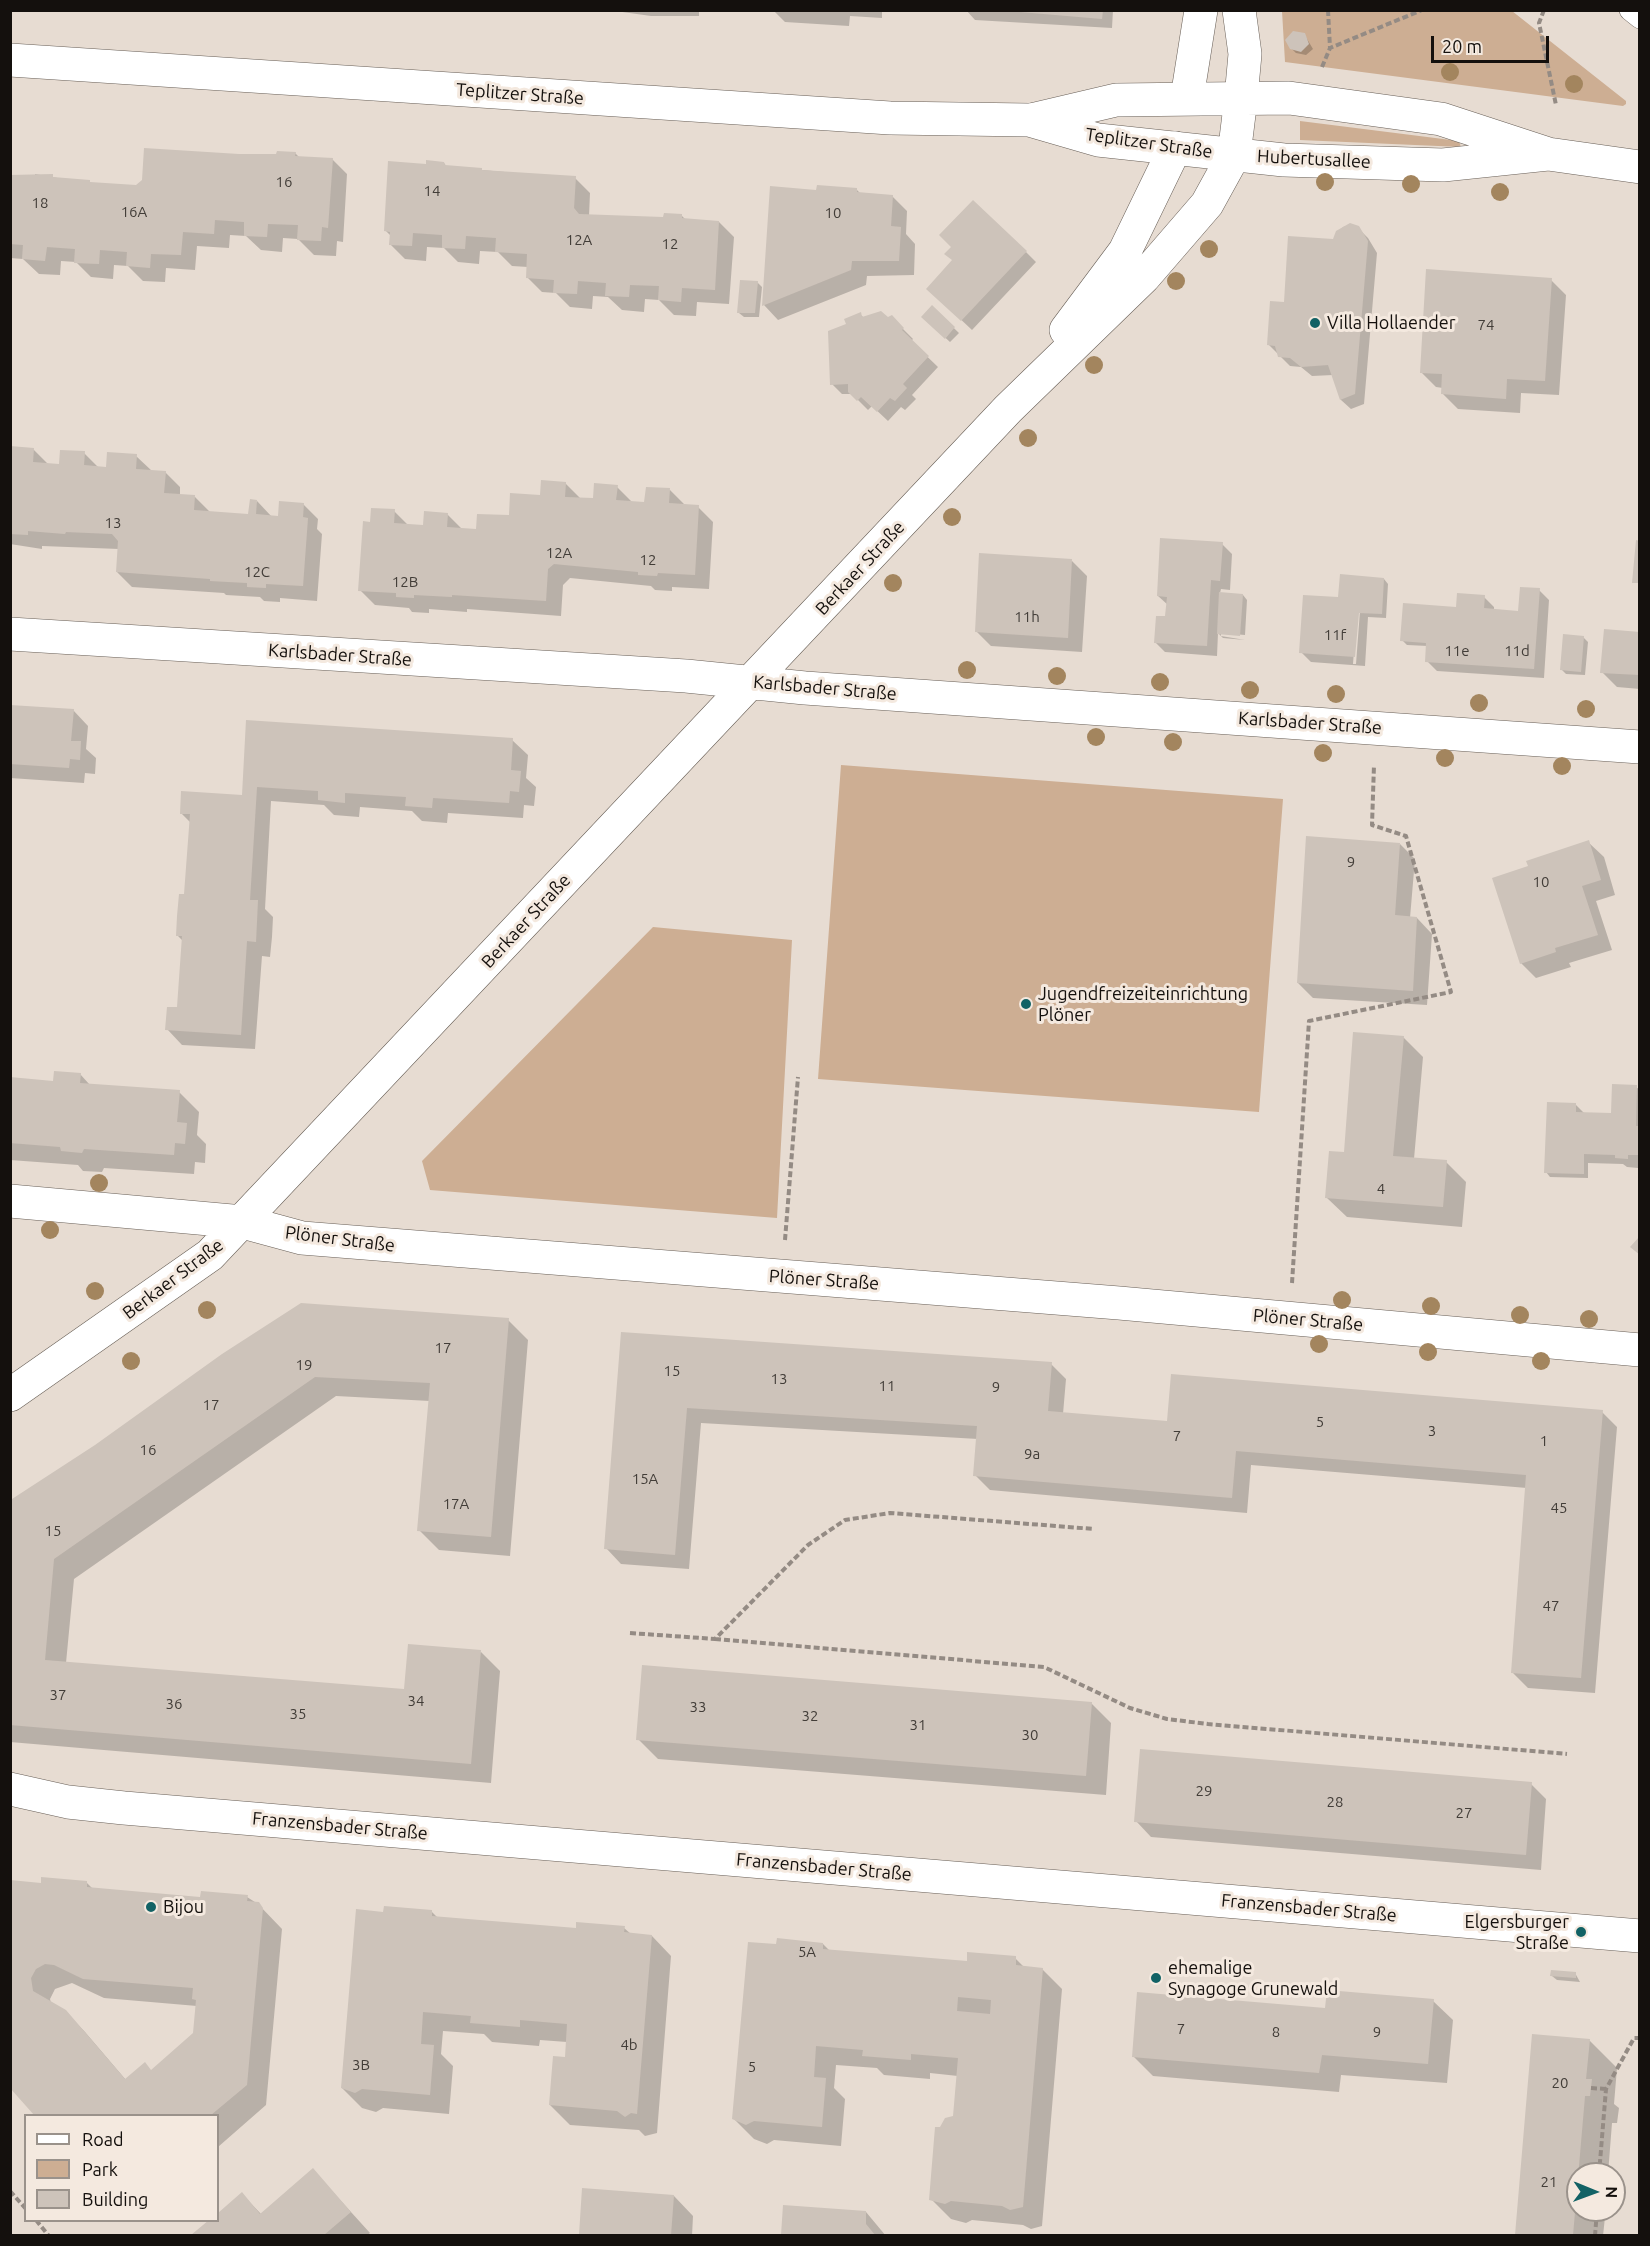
<!DOCTYPE html>
<html>
<head>
<meta charset="utf-8">
<style>
  body { margin:0 }
  #map { position:relative; width:1650px; height:2246px; overflow:hidden; background:#e7dcd2; font-family:Ubuntu,sans-serif }
  canvas { display:block }
  .frame { position:absolute; inset:0; border:12px solid #14100d; pointer-events:none }
  .legend { position:absolute; left:24px; top:2114px; width:195px; height:108px; box-sizing:border-box; background:#f4e9df; border:2px solid #9a928b; margin:0; padding:8px 10px; list-style:none; font-size:18px; color:#14100d }
  .legend li { display:flex; align-items:center; gap:12px; height:30px }
  .legend b { width:30px; border:2px solid #9a928b }
  .north { position:absolute; left:1566px; top:2162px; width:60px; height:60px; box-sizing:border-box; background:#f4e9df; border:2px solid #9a928b; border-radius:50%; rotate:91deg; font-size:16px; font-weight:700; line-height:24px; text-align:center; color:#14100d }
  .north::after { content:''; display:block; margin:auto; width:21px; height:27px; background:#126265; clip-path:polygon(50% 0,100% 100%,50% 72%,0 100%) }
  .scale { position:absolute; left:1431px; top:36px; width:118px; height:27px; box-sizing:border-box; border:3px solid #14100d; border-top:0; padding-left:8px; font-size:18px; line-height:21px; white-space:nowrap; color:#14100d; -webkit-text-stroke:4px #f4e9df; paint-order:stroke }
</style>
</head>
<body>
<div id="map">
<canvas width="1650" height="2246"></canvas>
<div class="frame"></div>
<ul class="legend">
<li><b style="height:8px;background:#fff"></b>Road</li>
<li><b style="height:16px;background:#cdae93"></b>Park</li>
<li><b style="height:16px;background:#cdc3ba"></b>Building</li>
</ul>
<div class="north">N</div>
<div class="scale">20 m</div>
</div>
<script>
const g = document.querySelector('canvas').getContext('2d');
g.lineJoin = 'round';
function fillPath(path, color) {
  g.fillStyle = color;
  g.fill(path, 'evenodd');
}
function toPath(rows) {
  const path = new Path2D();
  for (const r of rows) {
    path.moveTo(r[0], r[1]);
    for (let i = 2; i < r.length; i += 2) path.lineTo(r[i], r[i + 1]);
  }
  return path;
}
function strokePath(path, color, width, dash) {
  g.strokeStyle = color;
  g.lineWidth = width;
  g.lineCap = dash ? 'butt' : 'round';
  g.setLineDash(dash || []);
  g.stroke(path);
}
function drawText(font, color, halo, rows, align = 'center') {
  g.font = font + ' Ubuntu,sans-serif';
  g.lineWidth = 6;
  g.setLineDash([]);
  g.textBaseline = 'middle';
  g.strokeStyle = halo;
  g.fillStyle = color;
  for (const [text, x, y, turn = 0] of rows) {
    g.save();
    g.translate(x, y);
    g.rotate((+turn || 0) * Math.PI / 180);
    g.textAlign = isNaN(turn) ? turn : align;
    if (halo) g.strokeText(text, 0, 0);
    g.fillText(text, 0, 0);
    g.restore();
  }
}
const green = toPath([
  [1282,11,1512,11,1626,101,1626,104,1623,106,1285,62],
  [1300,121,1459,141,1461,147,1300,140],
  [841,765,1283,799,1259,1112,818,1079],
  [653,927,792,940,777,1218,430,1190,422,1161]
]);
const shadow = toPath([
  [608,10,699,10,699,16,651,16],
  [764,10,882,10,882,18,850,16,849,26,785,22,774,11],
  [966,10,1113,10,1112,28,975,20],
  [1304,34,1313,49,1306,55,1296,53,1291,48],
  [295,153,299,157,332,159,347,174,343,242,337,241,336,256,314,255,298,239,283,238,282,252,261,250,246,236,230,235,229,248,197,246,195,270,166,268,165,282,143,281,128,266,114,265,113,279,91,277,76,262,61,261,60,275,39,274,23,259,10,258,10,176,35,178,35,174,92,184,137,187,239,156],
  [444,163,447,167,575,178,590,193,589,216,664,218,682,216,686,220,719,222,734,237,729,304,697,302,696,316,674,315,659,300,645,299,644,312,622,310,608,297,593,296,592,309,570,307,556,293,542,292,527,277,528,267,512,266,498,252,480,251,479,264,458,262,444,248,427,247,426,261,405,259,390,244,391,236,385,230,427,166],
  [856,189,861,194,892,196,907,211,906,234,915,244,914,275,867,276,866,285,778,320,764,305,818,191],
  [1350,225,1358,228,1368,238,1377,253,1364,404,1351,409,1341,400,1333,375,1312,376,1301,367,1290,366,1268,344,1285,303,1343,227],
  [1026,252,1036,262,972,330,938,298],
  [1551,280,1566,295,1559,395,1521,393,1520,413,1458,409,1443,394,1443,388,1436,387,1421,372],
  [757,282,762,287,759,317,744,317,739,313],
  [932,307,959,333,950,342,923,317],
  [860,314,864,318,888,319,891,317,913,339,911,341,938,367,912,395,916,399,905,410,901,407,888,421,872,406,868,410,852,394,842,394,832,384,848,325],
  [10,448,33,449,48,464,60,465,84,453,99,468,108,468,136,456,152,471,165,472,180,487,180,495,195,497,210,512,250,515,257,501,272,517,280,518,303,504,318,519,317,529,322,534,317,601,280,598,280,602,264,601,260,597,226,595,224,593,132,587,117,572,119,549,42,546,42,549,10,544],
  [565,483,581,499,594,500,617,487,633,503,646,503,670,490,685,505,698,507,713,522,709,589,672,587,672,591,655,590,651,586,570,578,563,585,561,616,467,609,467,612,429,609,429,613,412,612,409,608,375,605,360,590,371,524,394,511,409,526,424,527,447,514,462,529,478,530,510,517],
  [1222,544,1232,554,1230,590,1221,589,1220,593,1243,595,1247,600,1245,635,1221,633,1221,636,1245,640,1223,638,1218,633,1217,656,1165,652,1155,642,1167,618,1168,605,1158,596],
  [1072,561,1087,576,1082,652,991,646,976,631],
  [1342,576,1384,579,1388,584,1386,618,1368,617,1365,666,1311,662,1301,652,1305,596,1340,599],
  [1359,584,1362,584,1356,664,1353,664],
  [1539,590,1549,600,1544,678,1437,671,1427,661,1428,646,1407,645,1402,640,1457,608,1484,597,1494,607,1494,611,1519,612],
  [1640,633,1640,689,1617,687,1602,672],
  [1583,637,1588,642,1585,675,1566,674,1562,670],
  [10,706,73,710,88,726,86,749,96,758,95,774,85,773,84,783,10,778],
  [248,722,512,740,528,755,526,778,536,787,534,806,524,805,523,818,448,813,447,823,422,821,412,811,360,807,359,817,334,815,324,805,271,801,265,909,273,917,272,937,270,957,262,956,255,1049,182,1045,167,1029,178,1009,183,941,178,936,186,896,191,823,181,813,243,796],
  [1588,842,1604,857,1615,895,1596,901,1612,950,1569,963,1571,967,1536,978,1521,963,1529,867],
  [1400,844,1415,859,1410,918,1417,918,1432,934,1427,1005,1313,998,1298,983],
  [1403,1037,1423,1057,1414,1159,1446,1162,1466,1182,1462,1227,1347,1217,1327,1198,1345,1154],
  [80,1074,90,1085,179,1092,199,1112,197,1135,206,1144,205,1163,195,1162,194,1174,104,1168,102,1172,83,1171,78,1165,10,1160,10,1079,54,1082],
  [1636,1087,1640,1090,1638,1168,1627,1167,1623,1164,1588,1163,1588,1178,1550,1177,1546,1172,1576,1105,1584,1113,1613,1114],
  [508,1320,528,1340,510,1556,439,1550,419,1530,430,1401,336,1396,74,1579,66,1663,405,1690,481,1652,500,1671,491,1783,10,1742,10,1505,13,1500,96,1446,223,1355],
  [622,1333,1051,1364,1066,1379,1063,1414,1168,1423,1602,1412,1617,1427,1595,1693,1528,1688,1513,1673,1527,1488,1251,1465,1247,1513,990,1490,975,1475,978,1439,701,1423,689,1569,621,1564,606,1548],
  [1091,1703,1111,1723,1106,1795,658,1759,638,1739],
  [1531,1784,1546,1799,1541,1870,1151,1837,1136,1821],
  [10,1882,42,1884,86,1882,93,1889,202,1898,247,1897,258,1904,282,1929,266,2105,218,2147,218,2116,36,2116,13,2089,10,2090],
  [72,1983,104,1998,197,2006,195,2034,152,2071,126,2080,85,2032,65,2011,51,2003,50,1999,55,1989],
  [431,1911,438,1918,577,1930,624,1928,631,1934,652,1936,671,1956,657,2133,645,2136,639,2130,570,2125,550,2105,566,2058,567,2042,540,2040,539,2046,492,2042,484,2034,443,2031,441,2054,453,2066,449,2114,383,2108,376,2112,362,2108,342,2088,385,1913],
  [823,1944,830,1951,968,1963,1015,1958,1025,1968,1042,1969,1062,1989,1042,2226,1031,2229,1023,2225,972,2220,966,2223,951,2219,931,2199,941,2128,954,2118,958,2076,930,2073,930,2079,884,2075,877,2068,836,2065,834,2088,845,2099,841,2146,774,2140,767,2144,754,2139,734,2119,777,1946],
  [1575,1973,1580,1982,1557,1980,1552,1976],
  [1433,2001,1453,2020,1447,2083,1341,2075,1339,2092,1153,2076,1133,2056,1326,2009],
  [1534,2035,1589,2040,1617,2068,1614,2104,1619,2108,1617,2123,1612,2123,1608,2174,1578,2174,1578,2210,1610,2210,1609,2218,1605,2217,1603,2236,1517,2236],
  [313,2170,370,2233,366,2236,193,2236,211,2220,218,2220,218,2215,242,2194,261,2214],
  [584,2190,674,2196,693,2216,692,2236,580,2236],
  [785,2207,866,2212,886,2236,783,2236]
]);
const building = toPath([
  [997,10,1103,10,1102,19],
  [1293,31,1305,33,1309,44,1301,52,1290,49,1285,40],
  [144,148,239,154,276,154,277,151,296,152,295,156,333,158,328,228,322,227,321,241,297,240,298,225,268,224,267,237,244,236,244,222,215,220,214,234,183,232,181,255,151,254,150,268,126,266,127,252,100,250,99,264,74,263,75,249,47,247,45,261,22,259,23,245,10,244,10,175,53,174,53,177,90,180,90,182,136,185,142,180],
  [426,160,444,162,445,165,482,168,482,170,576,176,574,208,579,214,663,217,664,213,682,214,682,218,719,221,715,290,682,288,681,302,658,300,659,286,630,285,629,297,605,296,606,283,578,281,577,294,553,293,554,280,526,278,527,254,495,252,496,238,466,236,465,249,442,248,442,235,413,233,412,246,389,245,390,232,384,231,388,161,426,164],
  [817,185,857,188,857,192,893,195,891,226,901,227,899,261,852,261,851,270,762,306,770,186,816,190],
  [973,200,1027,251,961,321,926,289,952,260,944,254,951,247,939,235],
  [1350,223,1359,226,1368,241,1355,394,1340,400,1328,365,1301,367,1290,358,1278,357,1275,346,1267,345,1270,301,1284,302,1288,236,1333,239,1336,231],
  [1426,269,1552,278,1545,381,1507,379,1506,399,1441,394,1442,374,1420,373],
  [740,280,758,281,755,313,737,313],
  [932,305,955,327,945,339,921,317],
  [881,311,888,317,892,315,904,328,902,330,929,356,903,384,907,388,895,401,890,398,877,412,861,397,857,401,848,392,848,384,830,385,828,331,846,324,844,319,861,312,862,317],
  [10,446,34,448,33,462,59,464,60,450,85,451,84,465,106,467,107,452,137,454,136,469,166,471,164,493,195,495,194,510,248,514,250,499,257,500,256,514,278,516,279,501,304,503,303,517,308,518,303,586,266,584,266,588,247,587,247,583,210,581,210,579,116,572,118,541,112,534,66,532,65,534,28,531,28,535,10,534],
  [541,480,566,482,565,497,593,498,594,483,618,485,616,500,644,502,646,487,670,488,669,503,699,505,695,575,658,573,657,576,638,575,638,572,554,564,548,569,546,601,452,595,452,597,414,595,414,598,396,597,396,593,358,591,363,521,370,522,371,508,395,509,394,523,423,525,424,511,448,513,447,527,476,529,477,514,509,515,510,493,540,495],
  [1160,538,1223,542,1220,581,1211,580,1207,646,1154,643,1156,616,1165,616,1167,597,1157,596],
  [1636,540,1640,541,1640,583,1632,583],
  [979,553,1072,559,1068,638,975,632],
  [1340,574,1384,578,1382,614,1359,613,1355,657,1299,653,1303,595,1338,597],
  [1520,587,1540,588,1534,669,1425,662,1426,643,1400,641,1403,603,1456,607,1457,593,1485,595,1484,608,1518,611],
  [1219,592,1243,594,1240,636,1217,634],
  [1604,629,1640,632,1640,675,1600,673],
  [1563,634,1584,636,1581,672,1560,670],
  [10,705,74,709,71,741,81,741,80,760,70,759,69,768,10,764],
  [246,720,513,738,511,770,521,771,519,792,510,791,509,803,433,798,432,808,405,806,406,797,345,793,345,803,318,800,318,791,257,787,250,900,258,900,256,942,247,941,241,1035,165,1030,167,1007,177,1007,182,936,176,936,177,916,179,894,184,894,190,814,180,814,181,791,242,795],
  [1306,836,1400,843,1395,915,1417,917,1413,991,1297,983],
  [1589,840,1601,880,1582,886,1598,935,1555,948,1556,952,1520,964,1492,878,1528,866,1526,861],
  [1353,1032,1404,1036,1393,1156,1447,1160,1443,1207,1325,1198,1329,1151,1344,1152],
  [54,1071,81,1073,80,1083,180,1090,177,1122,187,1123,185,1144,175,1143,174,1155,84,1149,82,1153,61,1151,60,1147,10,1143,10,1077,53,1081],
  [1612,1084,1637,1085,1636,1126,1640,1126,1640,1155,1628,1155,1628,1159,1615,1158,1615,1155,1584,1154,1584,1174,1544,1173,1547,1102,1576,1103,1576,1112,1611,1113],
  [1640,1236,1640,1255,1630,1247],
  [301,1303,509,1318,491,1537,417,1531,430,1383,315,1377,54,1559,45,1660,404,1689,408,1644,481,1650,471,1764,10,1725,12,1499,95,1445,222,1354],
  [621,1332,1052,1362,1048,1411,1167,1421,1171,1374,1603,1410,1581,1678,1511,1673,1526,1475,1236,1451,1232,1498,973,1476,977,1426,687,1408,675,1555,604,1549],
  [642,1665,1092,1702,1086,1776,636,1740],
  [1140,1749,1532,1782,1526,1855,1134,1822],
  [41,1877,87,1881,87,1887,143,1892,200,1897,201,1891,248,1895,247,1901,259,1902,263,1908,247,2085,211,2115,34,2115,10,2088,10,1880,41,1883],
  [45,1964,54,1965,83,1979,193,1988,192,1999,196,2000,193,2033,151,2070,145,2062,125,2079,66,2010,33,1991,31,1978,36,1969],
  [384,1906,432,1910,432,1916,576,1928,576,1922,625,1926,624,1932,652,1935,637,2114,631,2113,625,2117,617,2111,549,2105,553,2056,565,2057,567,2024,520,2020,520,2027,470,2023,471,2016,423,2012,421,2044,434,2045,430,2095,362,2089,355,2093,341,2088,356,1909,383,1912],
  [777,1938,823,1943,823,1949,967,1961,967,1952,1016,1956,1016,1965,1043,1968,1023,2207,1010,2210,1002,2206,951,2201,945,2204,929,2200,935,2127,940,2127,945,2118,953,2116,958,2058,911,2054,911,2060,862,2056,863,2050,816,2046,814,2077,826,2078,822,2127,754,2121,746,2125,732,2119,748,1942,776,1944],
  [958,1997,991,2000,990,2014,957,2011],
  [1551,1970,1576,1972,1576,1978,1550,1976],
  [1327,1990,1434,1999,1428,2064,1322,2055,1319,2073,1132,2057,1137,1992,1325,2008],
  [1532,2034,1590,2039,1586,2079,1592,2079,1590,2096,1585,2096,1573,2235,1515,2235],
  [313,2168,351,2212,324,2235,191,2235,209,2220,218,2220,218,2213,242,2192,260,2214],
  [582,2188,674,2195,671,2235,579,2235],
  [783,2205,866,2211,866,2224,875,2235,781,2235]
]);
const path = toPath([
  [1328,10,1330,48],
  [1544,10,1539,23,1556,105],
  [1322,67,1330,48,1422,10],
  [785,1240,798,1077],
  [1292,1283,1309,1021,1451,992,1406,836,1372,825,1374,765],
  [630,1633,715,1639,808,1545,845,1520,890,1513,1094,1529],
  [715,1639,1044,1667,1130,1708,1167,1719,1208,1724,1567,1754],
  [1591,2088,1606,2089],
  [1599,2174,1606,2089,1634,2038,1640,2038],
  [10,2191,26,2209],
  [36,2220,49,2236],
  [1595,2236,1597,2210]
]);
const service = toPath([
  [1630,10,1640,18]
]);
const minor = toPath([
  [1239,10,1245,54,1241,98],
  [1187,98,1201,10],
  [1066,330,1125,251,1175,148],
  [10,634,686,676,805,688,1640,747],
  [10,1201,243,1222,302,1238,1119,1303,1640,1350],
  [10,1395,210,1255,1008,409,1144,277,1207,204,1234,155]
]);
const tertiary = toPath([
  [10,1789,68,1802,124,1808,1640,1936]
]);
const secondary = toPath([
  [10,60,890,118,1029,120,1098,140,1284,160,1443,165,1548,154],
  [1031,120,1116,100,1289,98,1441,119,1548,154,1640,167],
  [1234,155,1241,98]
]);
const trees = [
  [1450,72],
  [1574,84],
  [1325,182],
  [1411,184],
  [1500,192],
  [1209,249],
  [1176,281],
  [1094,365],
  [1028,438],
  [952,517],
  [893,583],
  [967,670],
  [1057,676],
  [1160,682],
  [1250,690],
  [1336,694],
  [1479,703],
  [1586,709],
  [1096,737],
  [1173,742],
  [1323,753],
  [1445,758],
  [1562,766],
  [99,1183],
  [50,1230],
  [95,1291],
  [1342,1300],
  [1431,1306],
  [207,1310],
  [1520,1315],
  [1589,1319],
  [1319,1344],
  [1428,1352],
  [131,1361],
  [1541,1361]
];
const markers = [
  [1315,323,6,"#126265"],
  [1026,1004,6,"#126265"],
  [151,1907,6,"#126265"],
  [1581,1932,6,"#126265"],
  [1156,1978,6,"#126265"]
];
const numberNames = [
  ["16",284,182],
  ["14",432,191],
  ["18",40,203],
  ["16A",134,212],
  ["10",833,213],
  ["12A",579,240],
  ["12",670,244],
  ["74",1486,325],
  ["13",113,523],
  ["12A",559,553],
  ["12",648,560],
  ["12C",257,572],
  ["12B",405,582],
  ["11h",1027,617],
  ["11f",1335,635],
  ["11e",1457,651],
  ["11d",1517,651],
  ["9",1351,862],
  ["10",1541,882],
  ["4",1381,1189],
  ["17",443,1348],
  ["19",304,1365],
  ["15",672,1371],
  ["13",779,1379],
  ["11",887,1386],
  ["9",996,1387],
  ["17",211,1405],
  ["5",1320,1422],
  ["3",1432,1431],
  ["7",1177,1436],
  ["1",1544,1441],
  ["16",148,1450],
  ["9a",1032,1454],
  ["15A",645,1479],
  ["17A",456,1504],
  ["45",1559,1508],
  ["15",53,1531],
  ["47",1551,1606],
  ["37",58,1695],
  ["34",416,1701],
  ["36",174,1704],
  ["33",698,1707],
  ["35",298,1714],
  ["32",810,1716],
  ["31",918,1725],
  ["30",1030,1735],
  ["29",1204,1791],
  ["28",1335,1802],
  ["27",1464,1813],
  ["5A",807,1952],
  ["7",1181,2029],
  ["8",1276,2032],
  ["9",1377,2032],
  ["4b",629,2045],
  ["3B",361,2065],
  ["5",752,2067],
  ["20",1560,2083],
  ["21",1549,2182]
];
const streetNames = [
  ["Teplitzer Straße",520,94,4],
  ["Teplitzer Straße",1149,143,8],
  ["Hubertusallee",1314,159,3],
  ["Berkaer Straße",860,568,-47],
  ["Karlsbader Straße",340,655,4],
  ["Karlsbader Straße",825,688,5],
  ["Karlsbader Straße",1310,723,4],
  ["Berkaer Straße",526,921,-47],
  ["Plöner Straße",340,1239,7],
  ["Berkaer Straße",173,1279,-37],
  ["Plöner Straße",824,1280,4],
  ["Plöner Straße",1308,1320,5],
  ["Franzensbader Straße",340,1826,5],
  ["Franzensbader Straße",824,1867,5],
  ["Franzensbader Straße",1309,1908,5]
];
const poiNames = [
  ["Villa Hollaender",1327,323],
  ["Jugendfreizeiteinrichtung",1038,994],
  ["Plöner",1038,1015],
  ["Bijou",163,1907],
  ["Elgersburger",1569,1922,"right"],
  ["Straße",1569,1943,"right"],
  ["ehemalige",1168,1968],
  ["Synagoge Grunewald",1168,1989]
];
fillPath(green, '#cdae93');
fillPath(shadow, '#0003');
fillPath(building, '#cdc3ba');
strokePath(service, '#685f57', 22);
strokePath(minor, '#685f57', 34);
strokePath(tertiary, '#685f57', 34);
strokePath(secondary, '#685f57', 34);
strokePath(path, '#948b84', 4, [6, 3]);
strokePath(service, '#fff', 21);
strokePath(minor, '#fff', 33);
strokePath(tertiary, '#fff', 33);
strokePath(secondary, '#fff', 33);
g.fillStyle = '#a3855e';
for (const [x, y] of trees) {
  g.beginPath();
  g.arc(x, y, 9, 0, 2 * Math.PI);
  g.fill();
}
for (const [x, y, r, color] of markers) {
  const dot = new Path2D();
  dot.arc(x, y, r, 0, 2 * Math.PI);
  g.fillStyle = color;
  g.fill(dot);
  strokePath(dot, '#f4e9df', 2);
}
drawText('15px', '#423d38', null, numberNames);
drawText('18px', '#14100d', '#f4e9df', streetNames);
drawText('18px', '#14100d', '#f4e9df', poiNames, 'left');
</script>
</body>
</html>
